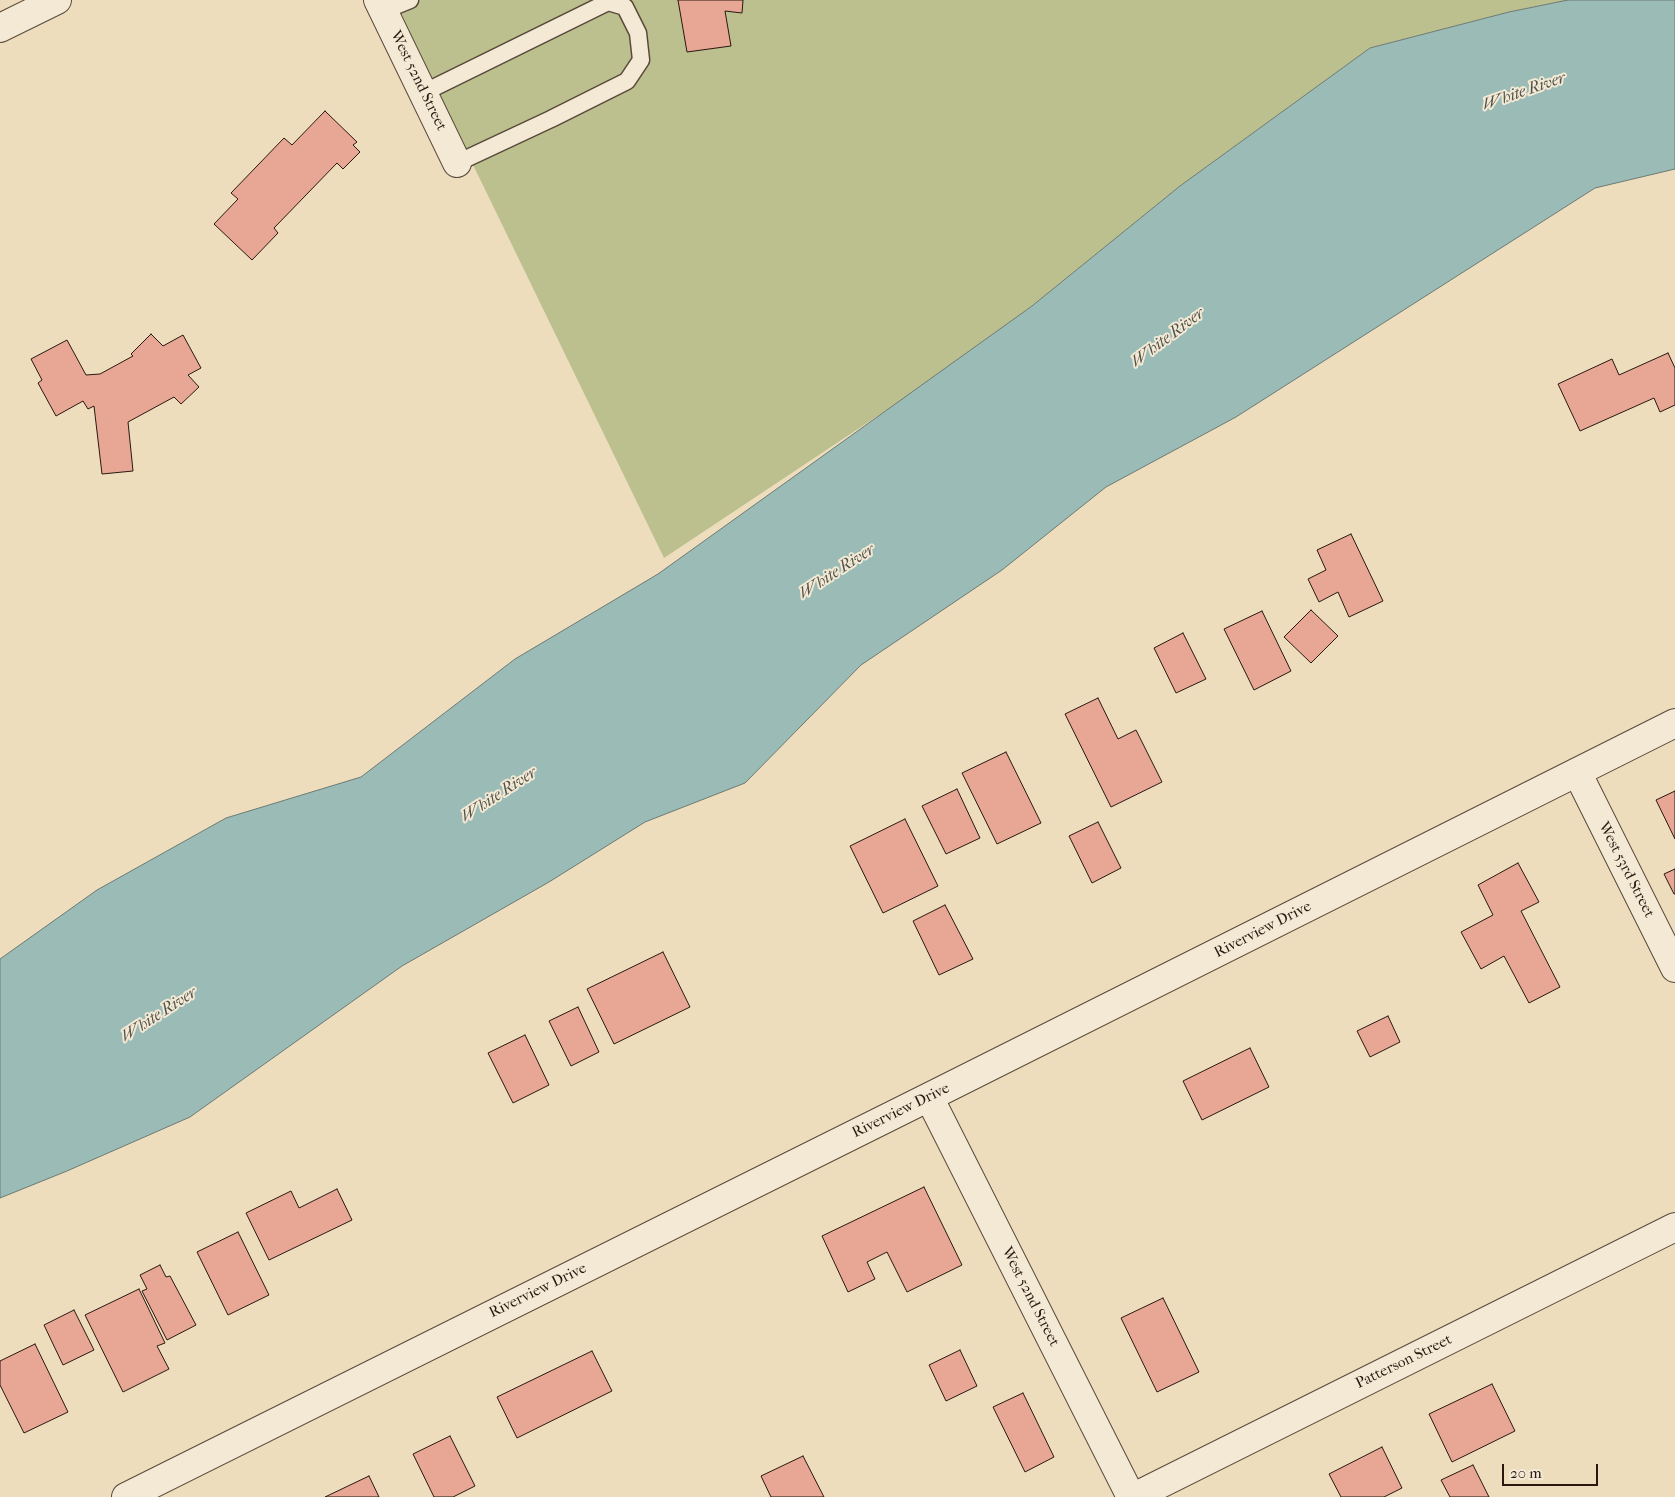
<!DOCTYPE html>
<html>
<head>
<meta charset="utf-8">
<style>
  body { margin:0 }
  #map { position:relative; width:1675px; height:1497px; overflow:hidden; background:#edddbd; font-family:"IM FELL French Canon",serif }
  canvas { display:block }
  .scale { position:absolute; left:1502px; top:1464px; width:96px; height:22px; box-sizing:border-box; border:2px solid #281810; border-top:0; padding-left:6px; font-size:15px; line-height:18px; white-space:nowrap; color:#281810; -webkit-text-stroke:4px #f3e9d4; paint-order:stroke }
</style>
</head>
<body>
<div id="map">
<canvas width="1675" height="1497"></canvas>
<div class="scale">20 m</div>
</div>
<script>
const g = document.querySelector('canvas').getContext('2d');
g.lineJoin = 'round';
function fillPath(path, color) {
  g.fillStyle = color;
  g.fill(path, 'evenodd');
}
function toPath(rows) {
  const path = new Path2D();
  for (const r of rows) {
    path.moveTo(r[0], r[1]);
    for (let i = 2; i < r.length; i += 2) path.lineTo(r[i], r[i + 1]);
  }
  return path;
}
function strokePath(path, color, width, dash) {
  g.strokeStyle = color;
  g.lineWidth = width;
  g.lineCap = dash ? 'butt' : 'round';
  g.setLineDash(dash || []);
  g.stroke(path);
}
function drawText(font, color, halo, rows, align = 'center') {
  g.font = font + ' "IM FELL French Canon",serif';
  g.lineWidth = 4;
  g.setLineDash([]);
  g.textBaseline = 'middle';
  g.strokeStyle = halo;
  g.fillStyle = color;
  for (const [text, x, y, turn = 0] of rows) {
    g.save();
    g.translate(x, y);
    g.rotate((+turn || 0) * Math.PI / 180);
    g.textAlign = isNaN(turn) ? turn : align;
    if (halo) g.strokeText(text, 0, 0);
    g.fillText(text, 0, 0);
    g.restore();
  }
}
const green = toPath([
  [393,0,1568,0,1509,12,1370,48,1180,186,1032,306,900,401,664,558]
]);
const water = toPath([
  [1568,0,1675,0,1675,169,1595,188,1236,417,1106,487,1002,570,861,665,745,783,645,822,549,882,402,966,190,1117,67,1171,0,1198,0,959,97,890,226,818,361,777,515,659,658,574,1032,306,1180,186,1370,48,1509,12,1568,0]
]);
const building = toPath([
  [678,0,743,0,742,13,725,11,731,46,687,52,678,0],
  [325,111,357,142,353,145,360,152,343,169,337,163,274,228,278,233,252,260,214,224,238,199,231,193,284,138,292,145,325,111],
  [151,334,163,346,183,335,201,368,188,375,199,387,181,404,174,397,128,422,133,471,102,474,94,406,88,409,83,401,56,416,38,383,42,380,31,359,67,340,86,375,100,374,133,356,131,354,151,334],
  [1668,353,1675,368,1675,405,1660,412,1654,398,1580,431,1558,384,1612,359,1619,375,1668,353],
  [1351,534,1383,601,1349,617,1338,592,1319,602,1308,579,1326,570,1317,550,1351,534],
  [1311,610,1338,636,1311,663,1284,637,1311,610],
  [1262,611,1291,671,1254,690,1224,629,1262,611],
  [1183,633,1206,679,1176,693,1154,648,1183,633],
  [1098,698,1118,739,1136,730,1162,782,1111,807,1065,714,1098,698],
  [1006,752,1041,823,997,844,962,773,1006,752],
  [957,789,980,838,946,854,922,806,957,789],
  [1675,791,1675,839,1656,800,1675,791],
  [905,819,938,886,883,913,850,846,905,819],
  [1098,822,1121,868,1092,883,1069,836,1098,822],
  [1518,863,1539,902,1521,911,1560,987,1529,1003,1504,956,1481,969,1461,932,1493,915,1478,885,1518,863],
  [1675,869,1675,894,1674,894,1664,874,1675,869],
  [945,905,973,959,939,975,913,921,945,905],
  [663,952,690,1007,614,1044,587,989,663,952],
  [578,1007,599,1052,571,1066,549,1021,578,1007],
  [1388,1016,1400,1042,1370,1057,1357,1031,1388,1016],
  [525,1035,549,1085,513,1103,488,1053,525,1035],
  [1250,1048,1269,1087,1202,1120,1183,1081,1250,1048],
  [924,1187,962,1265,907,1292,887,1252,867,1262,875,1279,848,1292,822,1236,924,1187],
  [337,1189,352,1220,269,1260,246,1213,291,1191,299,1208,337,1189],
  [238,1232,269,1295,228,1315,197,1252,238,1232],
  [160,1265,166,1277,170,1276,196,1325,167,1340,142,1291,147,1289,140,1275,160,1265],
  [139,1289,165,1343,157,1346,169,1369,123,1392,85,1315,139,1289],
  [1163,1298,1199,1372,1157,1392,1121,1318,1163,1298],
  [74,1310,94,1350,63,1365,44,1325,74,1310],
  [35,1344,68,1412,24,1433,0,1385,0,1361,35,1344],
  [960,1350,977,1386,946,1401,929,1365,960,1350],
  [592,1351,612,1391,517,1438,497,1397,592,1351],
  [1492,1384,1515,1431,1452,1462,1429,1414,1492,1384],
  [1023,1393,1054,1457,1025,1472,993,1407,1023,1393],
  [450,1436,475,1486,453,1497,434,1497,413,1454,450,1436],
  [1382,1447,1402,1488,1384,1497,1341,1497,1329,1474,1382,1447],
  [803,1456,824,1497,771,1497,761,1476,803,1456],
  [1473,1465,1489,1497,1450,1497,1441,1480,1473,1465],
  [369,1476,379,1497,325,1497,369,1476]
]);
const service = toPath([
  [383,11,410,0],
  [423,93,608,2,625,7,638,33,641,60,627,81,551,119,457,163]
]);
const minor = toPath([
  [378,0,457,163],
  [0,28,57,0],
  [1577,772,1675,968],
  [929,1097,1131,1497],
  [126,1497,929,1097,1675,723],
  [1134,1497,1675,1227]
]);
const streetNames = [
  ["West 52nd Street",418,81,64],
  ["West 53rd Street",1626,870,63],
  ["Riverview Drive",1263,930,-27],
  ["Riverview Drive",901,1111,-26],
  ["Riverview Drive",538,1291,-26],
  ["West 52nd Street",1030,1297,63],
  ["Patterson Street",1404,1362,-26]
];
const waterNames = [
  ["White River",1524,92,-19],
  ["White River",1168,338,-37],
  ["White River",837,572,-33],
  ["White River",499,795,-33],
  ["White River",159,1015,-33]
];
fillPath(green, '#bcc08e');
fillPath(water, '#9abbb6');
strokePath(water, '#6c7a74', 1);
fillPath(building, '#e8a794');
strokePath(building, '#281810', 1);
strokePath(service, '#59493b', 19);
strokePath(minor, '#59493b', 30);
strokePath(service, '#f3e9d4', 16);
strokePath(minor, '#f3e9d4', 28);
drawText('15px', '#281810', '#f3e9d4', streetNames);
drawText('italic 16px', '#50514a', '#f3e9d4', waterNames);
</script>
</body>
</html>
